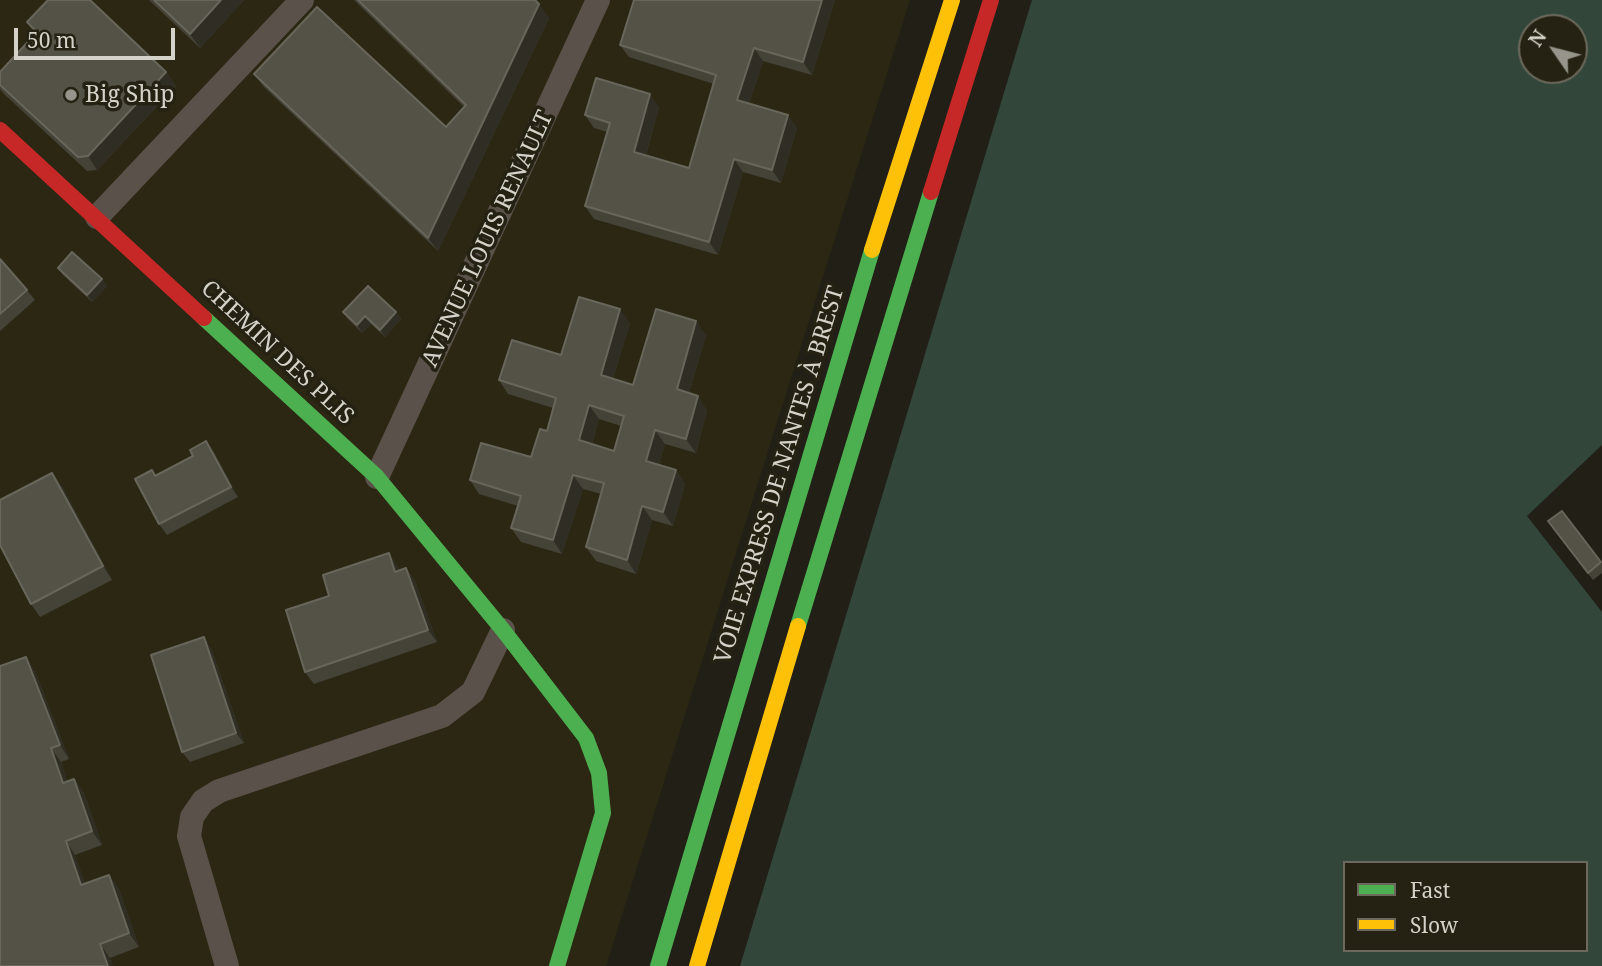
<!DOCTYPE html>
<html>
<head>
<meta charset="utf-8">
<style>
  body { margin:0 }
  #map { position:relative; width:1602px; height:966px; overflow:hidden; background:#221f17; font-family:"Noto Serif",serif }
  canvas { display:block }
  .legend { position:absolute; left:1343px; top:861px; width:245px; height:91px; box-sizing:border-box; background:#262213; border:2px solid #6c695c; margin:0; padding:9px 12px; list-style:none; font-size:21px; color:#d5d3c9 }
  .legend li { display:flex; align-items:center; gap:14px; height:35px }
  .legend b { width:35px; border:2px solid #6c695c }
  .north { position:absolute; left:1518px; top:14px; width:70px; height:70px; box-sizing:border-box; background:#262213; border:2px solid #6c695c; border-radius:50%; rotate:305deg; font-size:19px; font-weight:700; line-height:28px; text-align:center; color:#d5d3c9 }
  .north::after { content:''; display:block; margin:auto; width:24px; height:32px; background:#96948b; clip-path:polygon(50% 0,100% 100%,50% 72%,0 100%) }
  .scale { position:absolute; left:14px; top:28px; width:161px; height:32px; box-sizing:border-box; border:4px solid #d5d3c9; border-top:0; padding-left:9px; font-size:21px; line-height:24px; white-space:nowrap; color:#d5d3c9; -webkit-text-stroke:5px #262213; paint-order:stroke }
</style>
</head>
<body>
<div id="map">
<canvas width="1602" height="966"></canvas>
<ul class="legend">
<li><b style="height:9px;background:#4caf50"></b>Fast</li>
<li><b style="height:9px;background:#ffc107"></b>Slow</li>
</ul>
<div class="north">N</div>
<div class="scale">50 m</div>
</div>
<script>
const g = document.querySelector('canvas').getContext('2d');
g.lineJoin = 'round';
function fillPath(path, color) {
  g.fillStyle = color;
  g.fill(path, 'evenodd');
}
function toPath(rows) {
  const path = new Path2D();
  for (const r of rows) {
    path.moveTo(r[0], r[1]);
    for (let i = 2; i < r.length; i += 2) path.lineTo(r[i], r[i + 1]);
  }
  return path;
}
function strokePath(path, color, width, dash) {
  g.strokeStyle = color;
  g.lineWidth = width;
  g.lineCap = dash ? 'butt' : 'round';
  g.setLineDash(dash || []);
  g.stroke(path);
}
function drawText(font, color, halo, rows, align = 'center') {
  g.font = font + ' "Noto Serif",serif';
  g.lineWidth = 7;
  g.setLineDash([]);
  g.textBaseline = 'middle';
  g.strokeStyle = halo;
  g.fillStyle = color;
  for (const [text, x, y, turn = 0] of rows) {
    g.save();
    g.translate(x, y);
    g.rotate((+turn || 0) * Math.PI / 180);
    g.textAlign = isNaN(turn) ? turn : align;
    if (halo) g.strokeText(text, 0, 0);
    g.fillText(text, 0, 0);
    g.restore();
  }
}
const built = toPath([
  [0,0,910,0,606,966,0,966]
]);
const green = toPath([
  [1032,0,1602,0,1602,445,1527,516,1602,612,1602,966,740,966],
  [1532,28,1574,28,1574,70,1532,70],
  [1345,863,1586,863,1586,950,1345,950]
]);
const street = toPath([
  [97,217,302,0],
  [377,477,598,0],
  [227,966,189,836,192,817,203,801,219,791,442,716,473,692,503,630]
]);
const fast = toPath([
  [204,318,377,477,503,630,586,738,599,773,603,813,557,966],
  [798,626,931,192],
  [658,966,872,250]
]);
const slow = toPath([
  [872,250,952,0],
  [697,966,798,626]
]);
const jam = toPath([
  [0,130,204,318],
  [931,192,991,0]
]);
const wall = toPath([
  [149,0,244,0,200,48],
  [354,0,535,0,549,18,438,251,264,87,254,74,446,127,464,107],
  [634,0,835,0,812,75,763,61,749,104,797,128,781,183,743,172,718,255,594,219,585,206,607,132,594,128,585,115,659,107,646,155,689,168,714,84,629,57,620,45],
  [27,22,166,72,176,86,97,170,87,171,3,93,0,89,0,72,35,34],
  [0,259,27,290,35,300,0,331],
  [58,268,102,279,107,286,92,302,63,275],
  [343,312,396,312,401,319,385,337,371,324,362,333,348,319],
  [630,323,613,379,633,385,706,335,689,393,707,410,696,453,665,444,659,465,676,470,685,484,673,526,652,520,636,574,596,561,586,547,601,494,583,489,562,554,521,542,511,528,518,506,479,494,470,480,531,457,547,431,553,408,508,394,499,380,561,355],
  [599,419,621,426,614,451,592,444],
  [214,452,238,497,167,535,159,524,152,470,156,475],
  [62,486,112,580,40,617,31,604],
  [1562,511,1602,564,1602,573,1593,580,1553,529],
  [398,566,399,570,406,568,415,581,437,642,314,684,305,672],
  [211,648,244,743,190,762,182,752],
  [35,671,69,759,61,762,67,781,74,779,84,793,102,845,75,855,85,884,109,875,119,889,139,947,110,958,0,966]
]);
const shadedWall = toPath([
  [221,0,244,0,200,48,190,34],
  [822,0,835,0,812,75,803,62],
  [539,4,549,18,438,251,428,238],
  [754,48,763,61,746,113,737,100],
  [166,72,176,86,97,170,88,156],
  [650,94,659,107,643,165,634,152],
  [788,115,797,128,781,183,772,170],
  [734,159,743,172,718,255,709,242],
  [102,279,107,286,92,302,87,295],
  [620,309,630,323,610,389,601,375],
  [396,312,401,319,385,337,380,330],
  [365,316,371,324,362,333,357,325],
  [696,321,706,335,686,403,677,389],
  [698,396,707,410,696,453,686,439],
  [589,405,599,419,589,454,579,440],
  [655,430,665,444,656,475,646,461],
  [206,441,214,452,238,497,231,487],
  [676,470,685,484,673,526,663,512],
  [52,473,62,486,112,580,103,566],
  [573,475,583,489,562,554,553,540],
  [642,506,652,520,636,574,627,560],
  [389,553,398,566,404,585,395,572],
  [406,568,415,581,437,642,428,630],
  [204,637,211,648,244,743,236,733],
  [26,657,35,671,69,759,60,745],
  [51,748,61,762,73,797,63,783],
  [74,779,84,793,102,845,92,831],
  [66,841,75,855,91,899,81,885],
  [109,875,119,889,139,947,129,933],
  [100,944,110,958,113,966,108,966]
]);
const building = toPath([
  [48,0,90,0,166,72,88,156,78,157,0,85,0,72,37,32,27,22,48,0],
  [154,0,221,0,190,34,154,0],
  [358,0,535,0,539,4,428,238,254,74,317,7,446,127,466,105,358,0],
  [634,0,822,0,803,62,754,48,737,100,788,115,772,170,734,159,709,242,585,206,610,123,585,115,596,78,650,94,634,152,689,168,716,75,620,45,634,0],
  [72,252,102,279,87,295,58,268,72,252],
  [0,259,27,290,0,314,0,259],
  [368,286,396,312,380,330,365,316,357,325,343,312,368,286],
  [579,297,620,309,601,375,633,385,656,309,696,321,677,389,698,396,686,439,655,430,646,461,676,470,663,512,642,506,627,560,586,547,604,483,573,475,553,540,511,528,521,496,470,480,481,443,531,457,540,429,547,431,556,398,499,380,512,340,561,355,579,297],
  [589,405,624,416,614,451,579,440,589,405],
  [206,441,231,487,159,524,135,479,152,470,155,476,193,456,190,450,206,441],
  [52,473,103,566,31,604,0,545,0,500,52,473],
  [1562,511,1601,562,1588,573,1548,521,1562,511],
  [389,553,395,572,406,568,428,630,305,672,286,610,329,596,323,575,389,553],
  [204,637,236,733,182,752,151,655,204,637],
  [26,657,60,745,51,748,63,783,74,779,92,831,66,841,81,885,109,875,129,933,100,944,108,966,0,966,0,666,26,657]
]);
const markers = [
  [71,95,7,"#96948b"]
];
const poiNames = [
  ["Big Ship",85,95]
];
const streetNames = [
  ["AVENUE LOUIS RENAULT",488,239,-65],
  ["CHEMIN DES PLIS",277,353,43],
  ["VOIE EXPRESS DE NANTES À BREST",780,475,-73]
];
fillPath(built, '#2c2713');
fillPath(green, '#32463a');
strokePath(street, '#5a524a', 24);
strokePath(fast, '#4caf50', 16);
strokePath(slow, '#ffc107', 16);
strokePath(jam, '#c62828', 16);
fillPath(wall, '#454237');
fillPath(shadedWall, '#302d24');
fillPath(building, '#545247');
strokePath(building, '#68665b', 2);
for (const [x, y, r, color] of markers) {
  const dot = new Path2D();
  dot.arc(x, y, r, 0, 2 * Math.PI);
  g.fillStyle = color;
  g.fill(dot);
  strokePath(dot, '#262213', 2.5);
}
drawText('23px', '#d5d3c9', '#262213', poiNames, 'left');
drawText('23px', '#d5d3c9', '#262213', streetNames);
</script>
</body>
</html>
